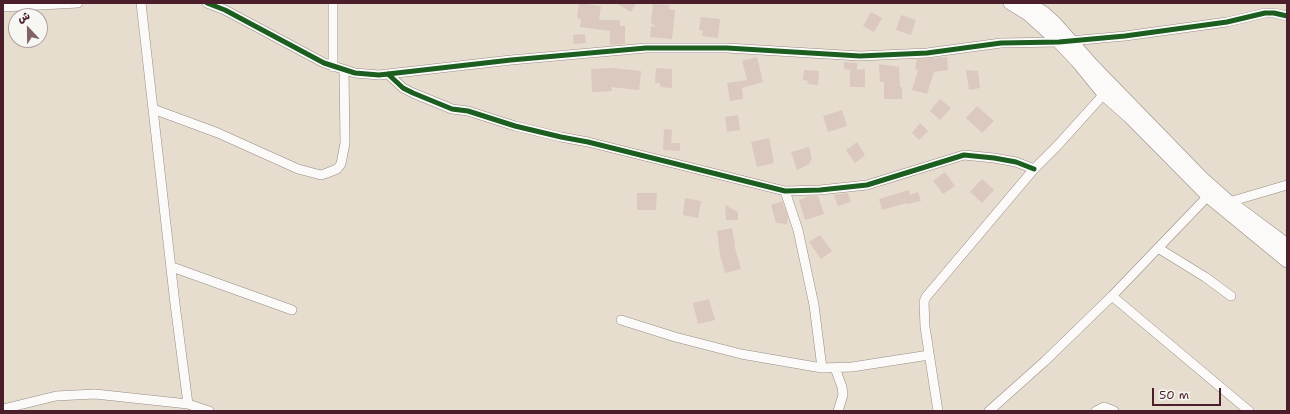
<!DOCTYPE html>
<html>
<head>
<meta charset="utf-8">
<style>
  body { margin:0 }
  #map { position:relative; width:1290px; height:414px; overflow:hidden; background:#e6ddce; font-family:"Shantell Sans","Playpen Sans Arabic",sans-serif }
  canvas { display:block }
  .frame { position:absolute; inset:0; border:4px solid #4a1f2b; pointer-events:none }
  .north { position:absolute; left:8px; top:8px; width:40px; height:40px; box-sizing:border-box; background:#f6f6f2; border:1px solid #b1a0a2; border-radius:50%; rotate:338deg; font-size:11px; font-weight:700; line-height:16px; text-align:center; color:#4a1f2b }
  .north::after { content:''; display:block; margin:auto; width:14px; height:18px; background:#816264; clip-path:polygon(50% 0,100% 100%,50% 72%,0 100%) }
  .scale { position:absolute; left:1152px; top:388px; width:69px; height:18px; box-sizing:border-box; border:2px solid #4a1f2b; border-top:0; padding-left:5px; font-size:12px; line-height:14px; white-space:nowrap; color:#4a1f2b; -webkit-text-stroke:3px #f6f6f2; paint-order:stroke }
</style>
</head>
<body>
<div id="map">
<canvas width="1290" height="414"></canvas>
<div class="frame"></div>
<div class="north">ش</div>
<div class="scale">50 m</div>
</div>
<script>
const g = document.querySelector('canvas').getContext('2d');
g.lineJoin = 'round';
function fillPath(path, color) {
  g.fillStyle = color;
  g.fill(path, 'evenodd');
}
function toPath(rows) {
  const path = new Path2D();
  for (const r of rows) {
    path.moveTo(r[0], r[1]);
    for (let i = 2; i < r.length; i += 2) path.lineTo(r[i], r[i + 1]);
  }
  return path;
}
function strokePath(path, color, width, dash) {
  g.strokeStyle = color;
  g.lineWidth = width;
  g.lineCap = dash ? 'butt' : 'round';
  g.setLineDash(dash || []);
  g.stroke(path);
}
const building = toPath([
  [579,3,601,6,599,20,620,20,620,26,625,26,625,44,610,45,610,31,580,27,581,20,577,17],
  [616,3,636,3,631,12],
  [653,4,669,5,669,9,675,10,672,39,650,37,651,26,657,27,651,23],
  [871,12,882,18,874,32,863,26],
  [901,15,916,20,911,35,896,30],
  [701,17,720,19,718,38,702,36,703,31,699,30],
  [585,34,586,43,574,44,573,35],
  [757,57,763,82,742,88,743,99,730,101,727,83,747,80,742,61],
  [947,57,948,70,934,72,927,94,912,90,918,70,915,69,917,59],
  [844,62,857,63,857,70,865,69,865,87,850,87,850,70,844,69],
  [879,64,899,67,900,87,902,87,902,99,884,99,884,82,880,82],
  [611,68,641,71,639,90,611,87,612,91,592,92,591,69],
  [656,68,672,69,672,88,660,87,660,83,655,83],
  [804,70,819,71,818,85,807,84,808,81,803,80],
  [966,70,978,71,980,88,969,90],
  [940,99,951,108,940,120,930,111],
  [977,106,994,121,982,133,966,118],
  [842,110,847,126,828,132,823,116],
  [738,115,740,130,727,132,725,117],
  [920,123,928,131,919,140,912,133],
  [664,129,672,130,671,143,680,143,680,151,663,150],
  [769,138,774,163,757,167,751,142],
  [857,142,865,155,855,163,846,150],
  [809,147,812,158,809,164,797,170,791,152],
  [945,172,955,186,943,194,933,181],
  [982,179,994,190,982,203,970,192],
  [909,190,910,195,918,192,921,201,907,204,906,203,882,210,879,199],
  [637,193,657,193,656,210,637,210],
  [848,193,851,202,838,206,834,195],
  [809,196,818,196,824,214,805,220,799,200],
  [685,198,701,201,698,218,683,215],
  [782,201,788,217,787,224,776,223,771,205],
  [725,205,738,212,738,220,726,220],
  [732,228,735,244,734,244,741,269,725,273,720,255,717,231],
  [820,235,832,251,821,259,809,242],
  [709,299,715,320,698,324,693,303]
]);
const minor = toPath([
  [141,3,175,304,188,404,209,411],
  [207,3,225,10,324,63,355,73,379,75,511,60,646,48,727,48,860,56,927,53,1001,43,1059,42,1125,36,1227,22,1265,13,1274,13,1287,16],
  [3,7,78,3],
  [333,67,333,3],
  [388,74,403,88,413,93,452,109,468,111,515,126,561,137,588,142,785,191,820,190,867,185,964,155,994,158,1016,162,1034,169],
  [153,109,218,133,298,169,321,175,327,173,337,169,341,164,345,143,344,70],
  [785,191,798,230,814,305,822,368],
  [1229,202,1287,185],
  [1158,248,1205,277,1231,296],
  [172,267,292,310],
  [1112,296,1249,411],
  [621,320,675,337,741,354,822,368,852,367,929,355],
  [835,368,842,387,843,395,838,411],
  [3,409,56,396,95,394,188,404],
  [938,411,925,327,924,302,926,297,1034,169,1058,145,1104,94],
  [989,411,1045,361,1112,296,1208,196],
  [1096,411,1104,407,1114,411]
]);
const secondary = toPath([
  [1010,3,1028,14,1059,42,1077,61,1104,94,1129,116,1208,196,1287,261],
  [1028,3,1044,13,1055,23,1092,65,1202,178,1229,202,1287,245]
]);
const cycleway = toPath([
  [207,3,225,10,324,63,355,73,379,75,511,60,646,48,727,48,860,56,927,53,1001,43,1059,42,1125,36,1227,22,1265,13,1274,13,1287,16],
  [388,74,403,88,413,93,452,109,468,111,515,126,561,137,588,142,785,191,820,190,867,185,964,155,994,158,1016,162,1034,169]
]);
fillPath(building, '#dbc8bf');
strokePath(minor, '#978c86', 10);
strokePath(secondary, '#978c86', 14);
strokePath(minor, '#fbfaf8', 9);
strokePath(secondary, '#fbfaf8', 13);
strokePath(cycleway, '#1b5e20', 5);
</script>
</body>
</html>
